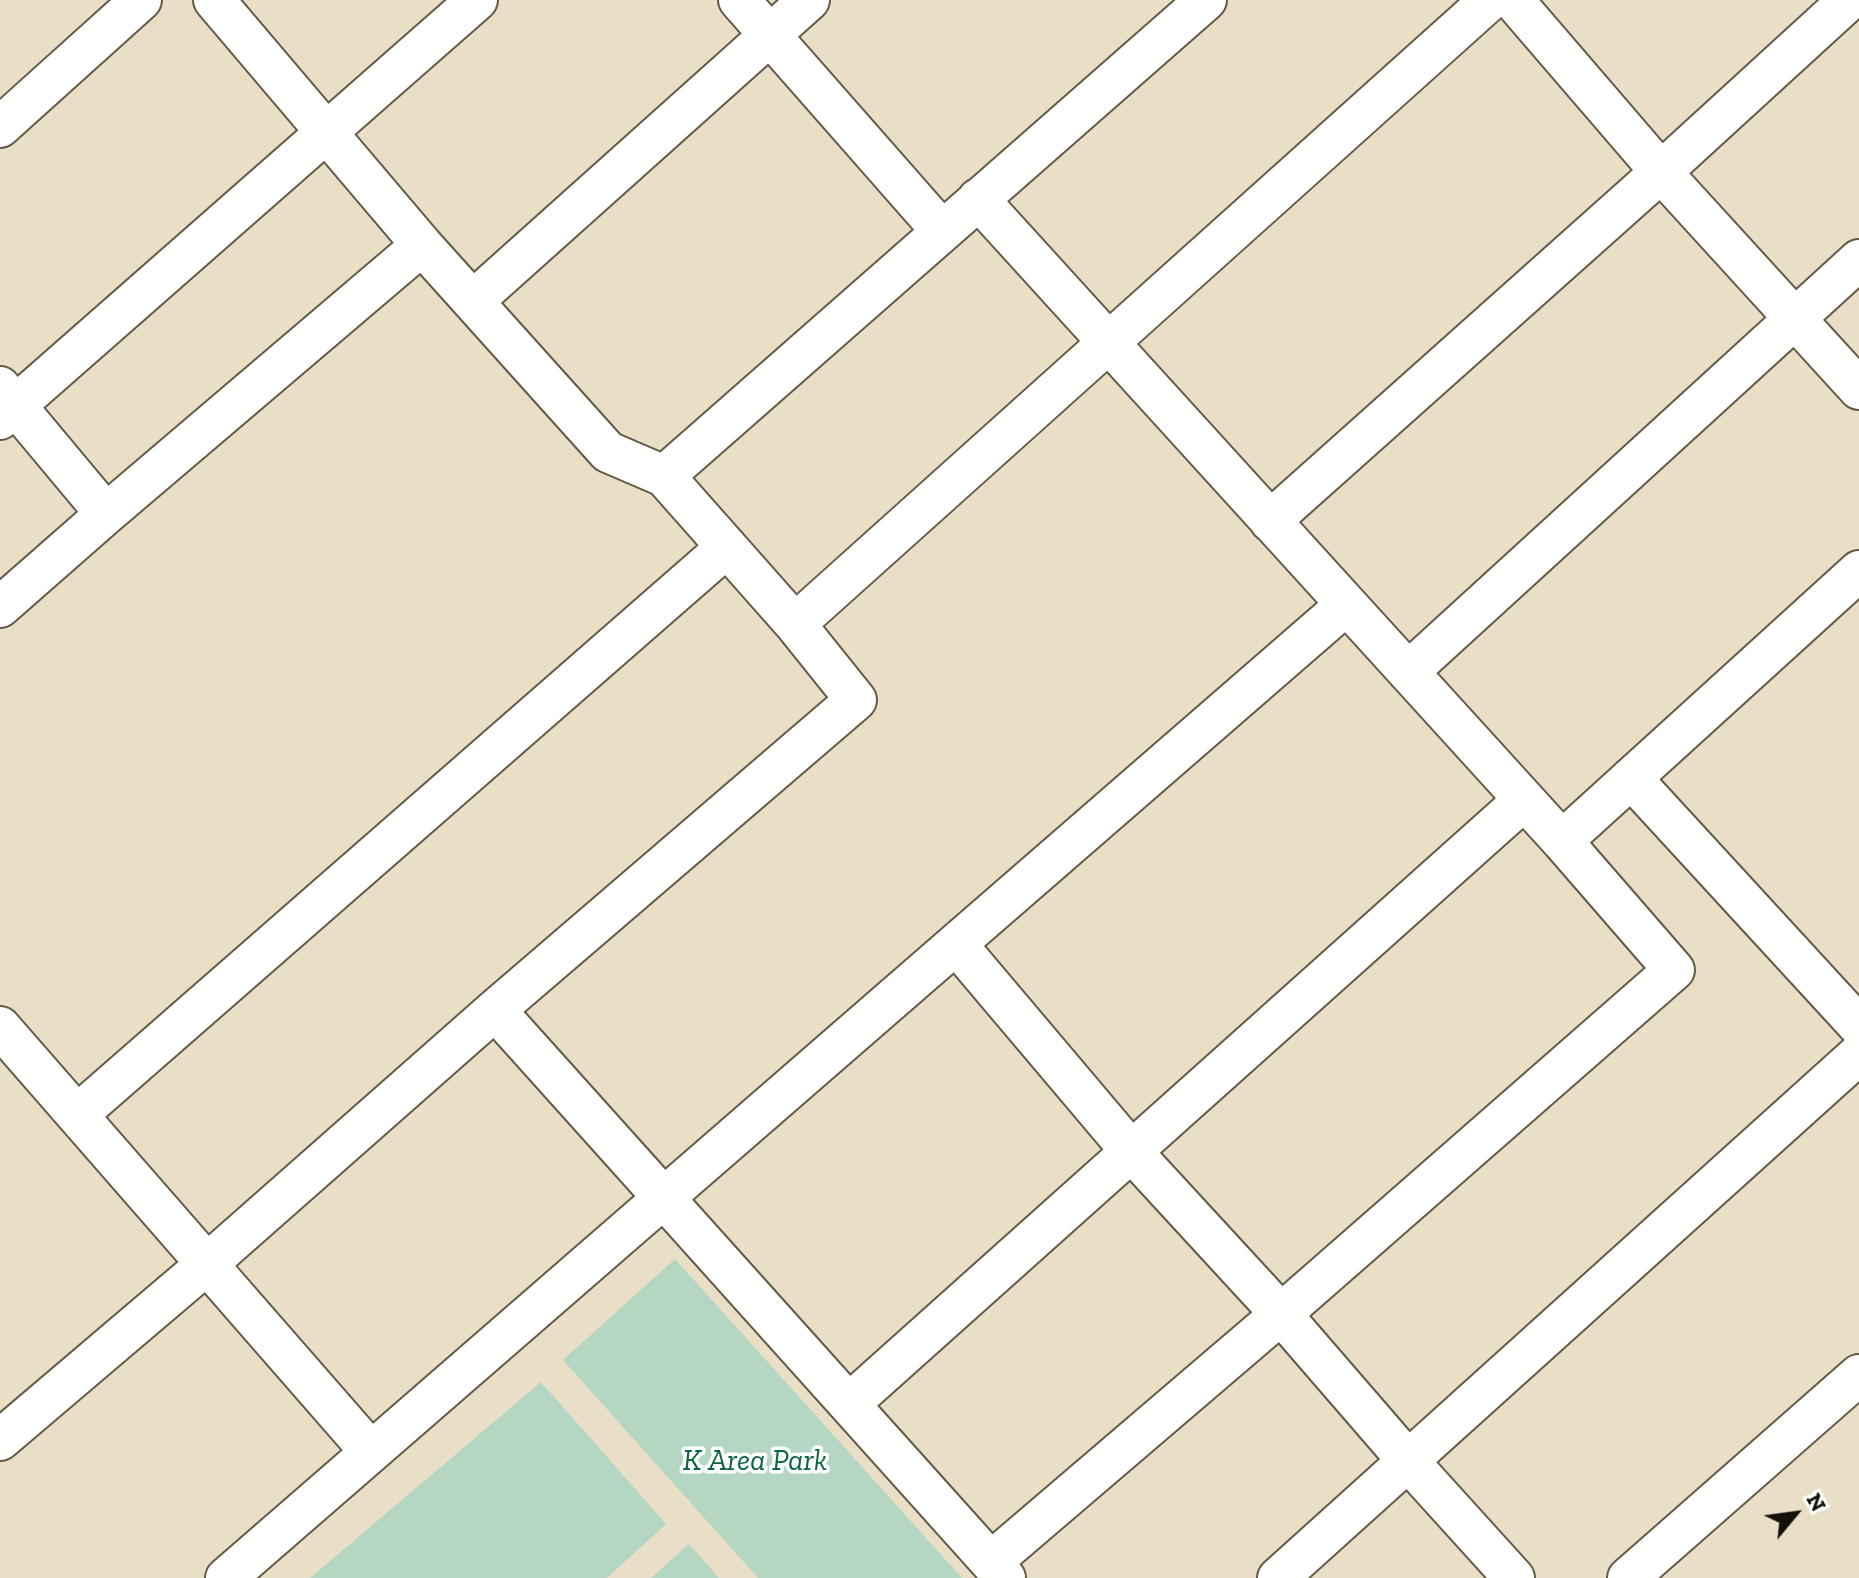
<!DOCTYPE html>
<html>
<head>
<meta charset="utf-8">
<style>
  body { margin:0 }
  #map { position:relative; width:1859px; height:1578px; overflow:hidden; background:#e8dfc6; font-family:"Zilla Slab",serif }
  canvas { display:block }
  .north { position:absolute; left:1755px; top:1474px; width:80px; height:80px; -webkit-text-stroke:6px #fff; paint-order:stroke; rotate:61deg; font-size:22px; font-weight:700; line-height:32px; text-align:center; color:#141108 }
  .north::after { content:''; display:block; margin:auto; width:28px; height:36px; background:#141108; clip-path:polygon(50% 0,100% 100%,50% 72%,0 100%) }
</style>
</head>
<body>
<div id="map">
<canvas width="1859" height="1578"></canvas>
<div class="north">N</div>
</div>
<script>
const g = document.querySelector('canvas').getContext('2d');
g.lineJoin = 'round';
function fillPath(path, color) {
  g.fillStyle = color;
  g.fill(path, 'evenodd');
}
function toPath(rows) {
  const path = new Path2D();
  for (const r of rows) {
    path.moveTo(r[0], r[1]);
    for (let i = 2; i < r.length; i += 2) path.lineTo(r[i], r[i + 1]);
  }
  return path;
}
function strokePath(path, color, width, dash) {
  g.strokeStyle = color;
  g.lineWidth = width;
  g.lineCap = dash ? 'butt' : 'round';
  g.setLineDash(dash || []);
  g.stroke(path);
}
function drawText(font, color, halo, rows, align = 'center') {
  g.font = font + ' "Zilla Slab",serif';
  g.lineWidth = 7;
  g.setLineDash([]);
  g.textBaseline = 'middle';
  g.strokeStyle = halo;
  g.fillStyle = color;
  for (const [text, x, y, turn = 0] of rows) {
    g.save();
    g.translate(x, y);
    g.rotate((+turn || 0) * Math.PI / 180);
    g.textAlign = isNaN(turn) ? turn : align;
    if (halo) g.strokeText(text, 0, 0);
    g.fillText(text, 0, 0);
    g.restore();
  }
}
const green = toPath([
  [675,1259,962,1578,758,1578,563,1360],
  [541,1382,666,1524,607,1578,310,1578],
  [689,1544,719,1578,651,1578]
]);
const minor = toPath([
  [739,0,942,231],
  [1513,0,1661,172,1859,389],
  [0,127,141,0],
  [978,199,1562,841,1674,970,1281,1314,991,1562],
  [473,301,809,0],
  [0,387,106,514],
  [0,419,477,0],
  [664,476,1206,0],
  [1270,521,1661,172,1849,0],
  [0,607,106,514,422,245],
  [795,624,1490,0],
  [1408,672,1859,260],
  [1631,778,1859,1026],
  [1562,841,1859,571],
  [956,944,1131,1151,1281,1314,1409,1462,1514,1578],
  [495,1010,1005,1578],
  [0,1027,371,1452],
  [77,1115,727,547],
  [849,1404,1524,800],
  [0,1440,207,1264,495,1010,856,700,795,624,664,476,608,452,422,245,214,0],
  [226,1578,1346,605],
  [1278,1578,1859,1054],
  [1628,1578,1859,1375]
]);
const parkNames = [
  ["K Area Park",755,1461]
];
fillPath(green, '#b5d6c2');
strokePath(minor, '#635b46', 44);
strokePath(minor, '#fff', 40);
drawText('italic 30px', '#0b653f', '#fff', parkNames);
</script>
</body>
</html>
